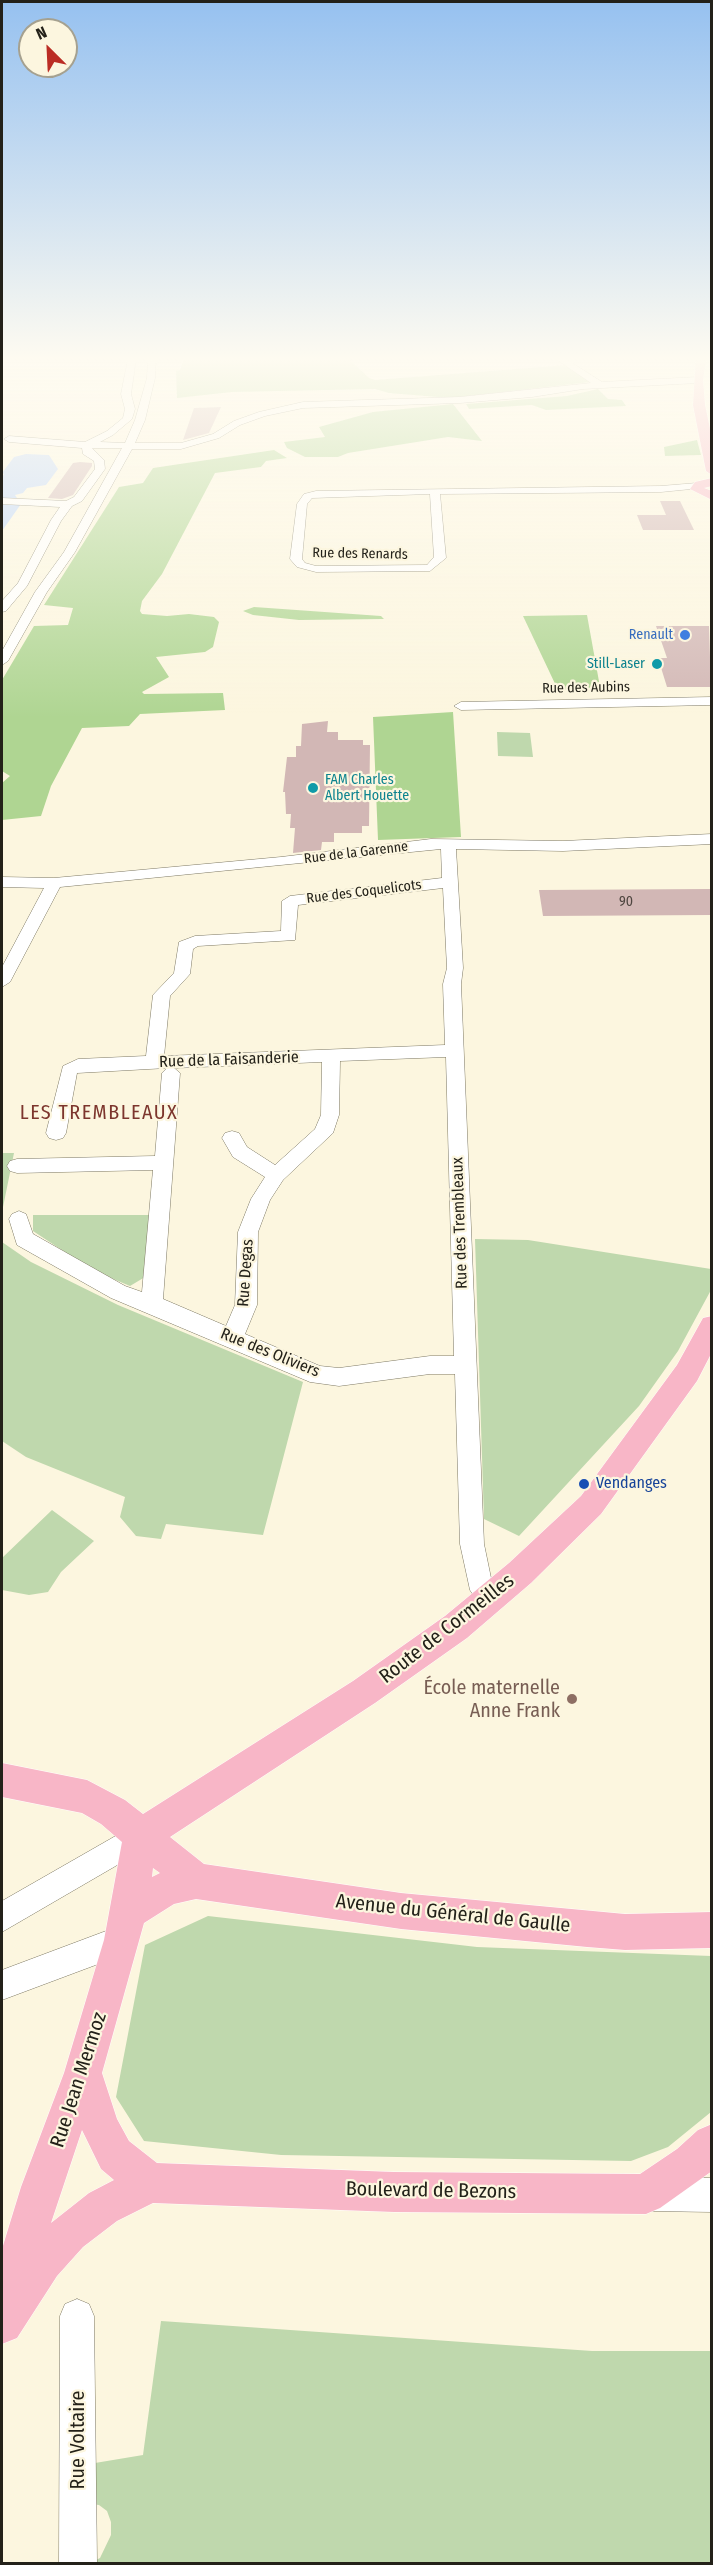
<!DOCTYPE html>
<html>
<head>
<meta charset="utf-8">
<style>
  body { margin:0 }
  #map { position:relative; width:713px; height:2565px; overflow:hidden; background:#fcf6df; font-family:"Fira Sans Condensed",sans-serif }
  canvas { display:block }
  .frame { position:absolute; inset:0; border:3px solid #232119; pointer-events:none }
  .north { position:absolute; left:18px; top:18px; width:60px; height:60px; box-sizing:border-box; background:#fcf6df; border:2px solid #a5a190; border-radius:50%; rotate:336deg; font-size:16px; font-weight:700; line-height:24px; text-align:center; color:#232119 }
  .north::after { content:''; display:block; margin:auto; width:21px; height:27px; background:#bb2d24; clip-path:polygon(50% 0,100% 100%,50% 72%,0 100%) }
</style>
</head>
<body>
<div id="map">
<canvas width="713" height="2565"></canvas>
<div class="frame"></div>
<div class="north">N</div>
</div>
<script>
const g = document.querySelector('canvas').getContext('2d');
g.lineJoin = 'round';
function fillPath(path, color) {
  g.fillStyle = color;
  g.fill(path, 'evenodd');
}
function toPath(rows) {
  const path = new Path2D();
  for (const r of rows) {
    path.moveTo(r[0], r[1]);
    for (let i = 2; i < r.length; i += 2) path.lineTo(r[i], r[i + 1]);
  }
  return path;
}
function strokePath(path, color, width, dash) {
  g.strokeStyle = color;
  g.lineWidth = width;
  g.lineCap = dash ? 'butt' : 'round';
  g.setLineDash(dash || []);
  g.stroke(path);
}
function drawText(font, color, halo, rows, align = 'center') {
  g.font = font + ' "Fira Sans Condensed",sans-serif';
  g.lineWidth = 4.5;
  g.setLineDash([]);
  g.textBaseline = 'middle';
  g.strokeStyle = halo;
  g.fillStyle = color;
  for (const [text, x, y, turn = 0] of rows) {
    g.save();
    g.translate(x, y);
    g.rotate((+turn || 0) * Math.PI / 180);
    g.textAlign = isNaN(turn) ? turn : align;
    if (halo) g.strokeText(text, 0, 0);
    g.fillText(text, 0, 0);
    g.restore();
  }
}
const green = toPath([
  [497,732,530,733,533,757,498,756],
  [2,1153,14,1153,2,1212],
  [33,1215,155,1215,150,1274,130,1286,92,1270,33,1231],
  [475,1239,528,1240,711,1269,711,1290,678,1351,639,1406,519,1536,484,1519],
  [2,1242,31,1262,118,1305,303,1382,263,1535,166,1524,161,1539,136,1536,120,1517,125,1497,26,1457,2,1441],
  [52,1510,94,1541,61,1572,48,1592,29,1595,2,1590,2,1558],
  [208,1916,477,1947,711,1956,711,2112,668,2147,631,2161,281,2155,144,2141,116,2097,145,1945],
  [161,2321,592,2351,711,2351,711,2563,90,2563,100,2558,111,2535,111,2522,107,2511,99,2505,90,2504,89,2464,143,2455]
]);
const forest = toPath([
  [184,359,349,359,369,378,375,380,567,365,590,382,450,398,389,393,375,389,232,392,177,398,176,371,180,370],
  [598,389,608,399,622,400,626,406,546,410,532,405,469,409,466,404,567,396],
  [453,404,482,441,448,437,348,453,338,457,305,457,287,448,284,442,325,437,319,427,373,412],
  [697,440,701,455,665,456,664,447],
  [274,450,287,458,266,461,261,467,215,473,162,574,142,601,140,611,142,614,167,616,189,614,214,617,219,622,213,647,205,652,156,657,169,677,142,692,144,694,223,693,225,710,140,714,129,726,82,728,51,786,41,816,2,820,2,783,10,776,2,771,2,680,34,626,68,625,73,608,44,605,119,487,143,483,153,468],
  [254,607,381,616,384,619,299,620,253,615,243,611],
  [587,615,600,687,558,690,523,616],
  [453,712,461,837,378,840,373,717]
]);
const water = toPath([
  [26,454,49,455,58,469,46,485,27,488,23,493,15,495,21,504,2,531,2,478,4,474,2,473,14,457]
]);
const building = toPath([
  [221,407,209,433,183,440,194,408],
  [80,462,92,463,92,466,73,495,62,499,48,498,73,463],
  [660,501,680,501,694,530,643,530,637,515,666,515],
  [656,626,709,626,711,687,667,687,658,658,667,658],
  [328,721,327,732,338,732,338,740,363,740,363,745,370,745,369,826,362,826,362,833,334,833,334,842,322,842,321,850,293,853,295,828,290,828,291,814,286,814,285,792,283,792,287,757,296,757,296,746,301,746,302,724],
  [711,889,711,915,543,916,539,890]
]);
const minor = toPath([
  [128,359,136,359,131,394,135,409,132,419,113,435,100,442,125,443,135,420,147,378,148,359,156,359,155,378,145,420,135,443,181,443,213,434,234,421,259,412,303,402,460,397,591,383,556,359,566,359,602,382,698,377,702,380,698,383,583,389,532,397,460,403,303,408,265,416,240,425,219,438,181,449,132,449,75,552,47,592,8,661,2,665,2,651,35,592,64,552,122,448,92,448,104,460,105,469,82,501,72,506,61,521,27,586,6,611,2,612,2,601,18,583,51,520,60,507,2,504,2,498,66,501,74,497,95,469,94,461,83,454,82,448,9,442,4,439,9,436,85,442,107,431,123,418,125,409,121,394,128,359],
  [697,483,702,486,701,488,661,492,440,494,446,558,430,571,316,572,297,567,290,559,297,504,304,494,316,491,661,486,697,483],
  [430,494,434,557,427,565,316,566,305,563,302,559,307,504,312,498,430,494],
  [712,697,712,705,461,710,454,706,461,702,712,697],
  [712,834,712,844,563,851,456,849,463,968,461,984,484,1544,491,1578,503,1599,499,1607,490,1611,481,1607,470,1590,460,1544,455,1374,430,1374,339,1386,310,1382,111,1298,17,1245,9,1219,12,1214,19,1211,26,1214,33,1234,125,1286,142,1292,153,1170,17,1173,10,1171,7,1166,10,1161,17,1159,155,1156,162,1073,167,1068,77,1073,66,1133,63,1138,56,1140,49,1138,46,1133,63,1066,78,1059,146,1056,153,995,174,973,179,942,195,936,281,931,282,901,290,896,442,878,441,849,60,887,10,982,2,987,2,967,44,888,2,887,2,877,54,878,281,857,431,839,563,841,712,834],
  [443,888,447,968,443,984,445,1045,164,1056,170,996,190,974,193,949,198,946,295,940,298,905,443,888],
  [446,1057,454,1356,430,1356,339,1368,320,1366,245,1334,257,1305,258,1232,270,1200,283,1180,333,1133,339,1115,340,1061,446,1057],
  [322,1062,321,1115,315,1129,275,1165,247,1147,239,1133,232,1131,225,1133,222,1138,233,1157,265,1177,251,1199,238,1232,235,1305,226,1326,163,1299,180,1073,174,1068,322,1062],
  [140,1822,150,1826,154,1836,150,1846,2,1932,2,1901,140,1822],
  [122,1925,133,1929,137,1940,133,1951,2,2000,2,1970,122,1925],
  [652,2177,712,2178,712,2212,652,2211,640,2206,635,2194,640,2182,652,2177],
  [77,2299,89,2304,94,2316,97,2564,59,2564,60,2316,65,2304,77,2299]
]);
const major = toPath([
  [696,359,706,359,703,380,705,405,712,438,712,475,706,471,693,405,696,359],
  [712,478,712,486,704,488,712,491,712,500,690,489,695,482,712,478],
  [712,1316,712,1352,697,1381,601,1514,531,1583,467,1638,375,1703,170,1837,204,1864,401,1893,625,1914,712,1912,712,1948,625,1950,587,1947,401,1929,196,1899,174,1904,144,1923,102,2073,117,2119,129,2141,157,2163,394,2172,640,2174,677,2149,698,2130,712,2124,712,2171,660,2208,646,2214,394,2212,153,2203,117,2221,83,2247,57,2276,17,2338,2,2344,2,2249,21,2187,64,2073,104,1940,122,1842,101,1824,82,1813,2,1797,2,1763,87,1780,125,1800,143,1814,353,1681,445,1616,509,1563,581,1496,677,1365,703,1318,712,1316],
  [153,1868,160,1873,152,1877,153,1868],
  [82,2130,101,2169,114,2180,89,2193,51,2223,82,2130]
]);
const markers = [
  [685,635,6,"#3f7fe0"],
  [657,664,6,"#0f9aa8"],
  [313,788,6,"#0f9aa8"],
  [584,1484,6,"#1a4fb4"],
  [572,1699,6,"#8d6e63"]
];
const farStreetnames = [
  ["Rue des Renards",360,554,1],
  ["Rue des Aubins",586,688,-1],
  ["Rue de la Garenne",356,853,-7],
  ["Rue des Coquelicots",364,892,-7]
];
const farShopnames = [
  ["Renault",673,635]
];
const farCulturenames = [
  ["Still-Laser",645,664],
  ["FAM Charles",325,780,"left"],
  ["Albert Houette",325,796,"left"]
];
const numberNames = [
  ["90",626,902]
];
const streetNames = [
  ["Rue de la Faisanderie",229,1060,-2],
  ["Rue des Trembleaux",460,1223,-92],
  ["Rue Degas",246,1273,-86],
  ["Rue des Oliviers",270,1353,22]
];
const transitNames = [
  ["Vendanges",596,1484]
];
const quarterNames = [
  ["LES TREMBLEAUX",99,1113]
];
const nearStreetnames = [
  ["Route de Cormeilles",447,1629,-38],
  ["Avenue du Général de Gaulle",453,1914,6],
  ["Rue Jean Mermoz",79,2080,-72],
  ["Boulevard de Bezons",431,2191,1],
  ["Rue Voltaire",78,2440,-90]
];
const nearEducationnames = [
  ["École maternelle",560,1688],
  ["Anne Frank",560,1711]
];
fillPath(green, '#bfd8ad');
fillPath(forest, '#afd592');
fillPath(water, '#bcd5fb');
fillPath(building, '#d2b7b5');
strokePath(minor, '#7e7964', 1);
strokePath(major, '#fff', 1);
fillPath(minor, '#fff');
fillPath(major, '#f8b6c7');
const sky = g.createLinearGradient(0, 0, 0, 718);
sky.addColorStop(0, '#96c1f0');
sky.addColorStop(0.5, '#fefbf1');
sky.addColorStop(1, '#fefbf100');
g.fillStyle = sky;
g.fillRect(0, 0, 713, 718);
for (const [x, y, r, color] of markers) {
  const dot = new Path2D();
  dot.arc(x, y, r, 0, 2 * Math.PI);
  g.fillStyle = color;
  g.fill(dot);
  strokePath(dot, '#fcf6df', 2);
}
drawText('14px', '#232119', '#fcf6df', farStreetnames);
drawText('14px', '#366cbe', '#fcf6df', farShopnames, 'right');
drawText('14px', '#0d838f', '#fcf6df', farCulturenames, 'right');
drawText('14px', '#4f4640', null, numberNames);
drawText('16px', '#232119', '#fcf6df', streetNames);
drawText('16px', '#164399', '#fcf6df', transitNames, 'left');
g.letterSpacing = '1.5px';
drawText('20px', '#7c352d', '#fcf6df', quarterNames);
g.letterSpacing = '0px';
drawText('20px', '#232119', '#fcf6df', nearStreetnames);
drawText('20px', '#785e54', '#fcf6df', nearEducationnames, 'right');
</script>
</body>
</html>
